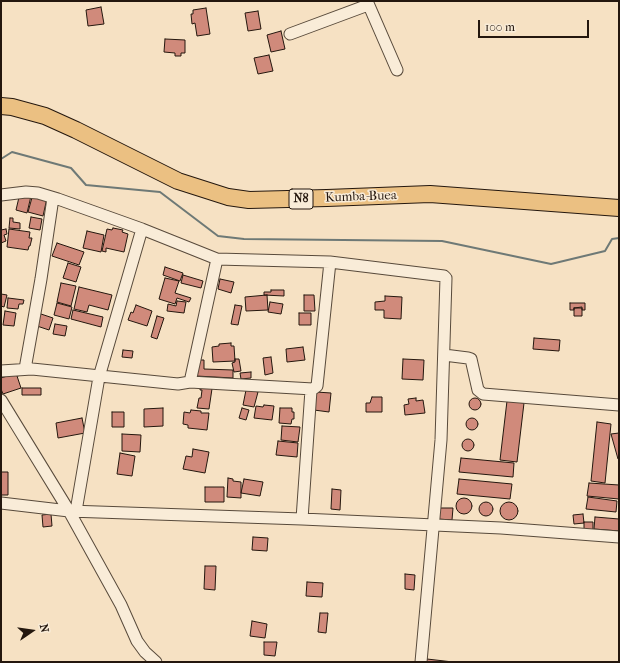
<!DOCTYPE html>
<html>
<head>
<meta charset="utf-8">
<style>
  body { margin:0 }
  #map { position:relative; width:620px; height:663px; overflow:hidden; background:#f6e1c3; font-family:"IM FELL French Canon",serif }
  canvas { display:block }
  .frame { position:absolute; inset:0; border:2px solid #24170e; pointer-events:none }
  .north { position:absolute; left:12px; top:611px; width:40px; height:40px; -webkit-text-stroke:3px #f9ecd8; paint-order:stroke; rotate:77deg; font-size:11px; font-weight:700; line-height:16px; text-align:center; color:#24170e }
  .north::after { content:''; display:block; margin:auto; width:14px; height:18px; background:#24170e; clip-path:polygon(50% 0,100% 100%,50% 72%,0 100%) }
  .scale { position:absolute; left:478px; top:20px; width:111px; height:18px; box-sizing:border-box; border:2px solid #24170e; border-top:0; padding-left:5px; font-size:12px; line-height:14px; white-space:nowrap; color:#24170e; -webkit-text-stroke:3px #f9ecd8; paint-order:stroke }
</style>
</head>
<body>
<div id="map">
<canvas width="620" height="663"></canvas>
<div class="frame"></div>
<div class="north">N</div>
<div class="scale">100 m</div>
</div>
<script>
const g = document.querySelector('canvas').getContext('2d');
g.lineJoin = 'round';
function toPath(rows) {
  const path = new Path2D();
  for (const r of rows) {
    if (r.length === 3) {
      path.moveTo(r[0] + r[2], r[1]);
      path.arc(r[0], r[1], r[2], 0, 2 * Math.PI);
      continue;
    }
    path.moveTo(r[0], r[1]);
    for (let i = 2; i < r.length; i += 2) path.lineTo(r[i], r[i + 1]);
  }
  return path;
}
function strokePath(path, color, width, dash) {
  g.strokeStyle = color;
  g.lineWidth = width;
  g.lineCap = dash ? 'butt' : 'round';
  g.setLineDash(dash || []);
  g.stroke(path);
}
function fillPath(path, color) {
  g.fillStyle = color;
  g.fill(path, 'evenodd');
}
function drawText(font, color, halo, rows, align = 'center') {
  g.font = font + ' "IM FELL French Canon",serif';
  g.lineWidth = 3;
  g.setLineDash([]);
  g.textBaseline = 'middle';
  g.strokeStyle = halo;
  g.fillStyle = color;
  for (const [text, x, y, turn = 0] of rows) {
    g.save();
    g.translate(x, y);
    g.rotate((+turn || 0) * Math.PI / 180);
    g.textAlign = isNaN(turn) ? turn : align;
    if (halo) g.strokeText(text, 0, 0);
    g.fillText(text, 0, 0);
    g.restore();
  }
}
const stream = toPath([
  [1,159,12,152,71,168,86,185,160,192,218,236,244,239,442,241,551,264,605,251,612,239,619,238]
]);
const building = toPath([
  [101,7,104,24,88,26,86,10,101,7],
  [206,8,210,34,197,36,195,23,192,24,191,14,193,14,193,10,206,8],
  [258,11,261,29,248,31,245,13,258,11],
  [281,31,285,49,271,52,267,35,281,31],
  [165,39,185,40,185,53,181,53,181,56,175,56,175,53,164,52,165,39],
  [269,55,273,71,258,74,254,58,269,55],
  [20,193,31,196,27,213,16,210,20,193],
  [33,194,47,198,43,216,28,212,33,194],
  [31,217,42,219,40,230,29,228,31,217],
  [10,218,13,218,13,222,20,223,20,229,9,228,10,218],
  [113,228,123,230,122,232,128,234,124,252,106,248,106,252,102,251,107,229,112,230,113,228],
  [6,229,7,234,4,235,6,241,1,243,1,230,6,229],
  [9,229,30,232,29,238,32,238,30,246,29,246,28,250,7,247,9,229],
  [87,231,104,235,101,252,83,248,87,231],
  [57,243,84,252,79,265,52,256,57,243],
  [68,263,81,267,76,282,63,278,68,263],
  [165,267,183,273,180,281,163,275,165,267],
  [183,275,203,281,201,288,181,283,183,275],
  [165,278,179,281,175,293,191,298,189,302,177,298,175,304,159,299,165,278],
  [220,279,234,282,231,293,218,289,220,279],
  [61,283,76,286,71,306,57,302,61,283],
  [79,287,112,295,108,310,89,305,87,312,74,309,79,287],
  [271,290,284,290,284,296,264,295,264,292,271,292,271,290],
  [1,294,7,295,4,307,1,306,1,294],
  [267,295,268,310,246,311,245,297,267,295],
  [304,295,314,295,315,311,304,311,304,295],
  [385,296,402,297,401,319,384,318,384,310,375,310,375,302,385,301,385,296],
  [8,298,24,300,23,304,19,304,18,309,7,308,8,298],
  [177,301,186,302,184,313,167,311,168,304,176,306,177,301],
  [270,302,283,304,281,314,268,312,270,302],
  [57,303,72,307,69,319,54,315,57,303],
  [570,303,585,303,585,310,582,310,582,307,574,308,574,310,570,310,570,303],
  [136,305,152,311,147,326,128,320,131,312,133,313,136,305],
  [235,305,242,306,238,325,231,324,235,305],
  [574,308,582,308,582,316,574,316,574,308],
  [73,310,103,317,101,327,71,319,73,310],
  [5,311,16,313,14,326,3,325,5,311],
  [38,313,53,318,49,330,34,325,38,313],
  [299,313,311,313,311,325,299,325,299,313],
  [157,316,164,318,157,339,151,337,157,316],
  [55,324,67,326,65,336,53,334,55,324],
  [534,338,560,340,559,351,533,349,534,338],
  [231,343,231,346,234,346,235,361,213,362,212,347,219,346,219,344,231,343],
  [303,347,305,360,287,362,286,349,303,347],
  [123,350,133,351,132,358,122,357,123,350],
  [271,357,273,373,265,375,263,358,271,357],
  [235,359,239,359,241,371,234,372,232,363,235,362,235,359],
  [403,359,424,360,423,380,402,379,403,359],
  [197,360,204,360,204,369,233,370,233,378,196,376,197,360],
  [20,372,22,375,17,376,21,388,3,394,1,389,1,378,20,372],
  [251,372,251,378,241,379,240,373,251,372],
  [201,381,213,382,209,409,197,408,199,398,201,398,202,390,200,390,201,381],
  [22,388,41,388,41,395,22,395,22,388],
  [255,388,254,391,258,392,254,407,243,405,246,390,255,388],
  [316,392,331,393,329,412,314,410,316,392],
  [372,397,382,397,382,412,366,412,366,403,370,403,372,397],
  [475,404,6],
  [416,398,416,401,423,400,425,413,405,415,404,405,409,404,408,399,416,398],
  [507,401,524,403,517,462,500,460,507,401],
  [264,405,274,406,272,420,254,418,256,406,263,407,264,405],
  [163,408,163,426,144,427,144,409,163,408],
  [242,408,249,410,246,420,239,418,242,408],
  [280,408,292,408,292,412,294,412,294,419,292,419,291,424,279,423,280,408],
  [191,410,201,411,201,413,209,413,207,430,188,428,188,425,183,424,184,412,190,413,191,410],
  [112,412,124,412,124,427,112,427,112,412],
  [472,424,6],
  [82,418,85,433,58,438,56,423,82,418],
  [597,422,611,424,605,483,591,481,597,422],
  [282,426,300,427,298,442,281,440,282,426],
  [619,433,619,459,618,459,611,434,619,433],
  [122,434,141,435,140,452,122,451,122,434],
  [468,445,6],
  [278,441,298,443,297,457,276,455,278,441],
  [193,449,209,452,205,473,183,469,186,456,192,457,193,449],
  [120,453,135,456,132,476,117,474,120,453],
  [461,458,514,463,513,477,459,472,461,458],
  [1,472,8,472,8,495,1,495,1,472],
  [228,478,233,479,233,481,241,482,241,498,227,497,228,478],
  [244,479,263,482,260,496,241,493,244,479],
  [459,479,512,484,510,499,457,494,459,479],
  [589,483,619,485,619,499,587,496,589,483],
  [205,487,224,487,224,502,205,502,205,487],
  [332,489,341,490,340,510,331,509,332,489],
  [588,497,617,501,616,512,586,509,588,497],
  [464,506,8],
  [486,509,7],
  [509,511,9],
  [438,508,453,508,452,520,437,519,438,508],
  [51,514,52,526,43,527,42,515,51,514],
  [583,514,584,523,574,524,573,515,583,514],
  [595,517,619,519,619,531,594,529,595,517],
  [584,522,593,522,593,532,584,531,584,522],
  [253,537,268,538,267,551,252,550,253,537],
  [205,566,216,566,215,590,204,589,205,566],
  [405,574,415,575,414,590,405,589,405,574],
  [307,582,323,583,322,597,306,596,307,582],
  [320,613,328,613,326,633,318,632,320,613],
  [252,621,267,624,265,638,250,636,252,621],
  [264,642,277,642,275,656,264,655,264,642],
  [427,659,453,662,426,662,427,659]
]);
const minor = toPath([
  [367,1,397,70],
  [290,34,368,5],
  [1,195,26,192,38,193,58,199,142,229,217,259,330,262,444,276,446,278,441,440,421,662],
  [444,355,468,358,471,359,478,390,483,394,619,405],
  [25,369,41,279,53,198],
  [1,371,32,369,178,384,190,382,313,389,317,386,330,262],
  [190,382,217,259],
  [1,400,69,511,121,605,137,641,145,652,156,662],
  [1,503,69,511,302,519,501,528,619,537],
  [76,511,99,377,142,229],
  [302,519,311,390]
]);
const highway = toPath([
  [1,106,12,107,45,116,76,130,178,181,228,197,249,200,327,198,430,194,619,208]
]);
const shields = [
  [301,199,24]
];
const shieldNames = [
  ["N8",301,199]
];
const streetNames = [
  ["Kumba-Buea",361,197,-2]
];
strokePath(stream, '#6e7976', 2);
fillPath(building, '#d08a7b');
strokePath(building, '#24170e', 1);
strokePath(minor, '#584a3b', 13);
strokePath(highway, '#24170e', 18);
strokePath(minor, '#f9ecd8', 11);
strokePath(highway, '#ebc082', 16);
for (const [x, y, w] of shields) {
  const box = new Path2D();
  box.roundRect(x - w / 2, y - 10, w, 20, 3);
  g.fillStyle = '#f9ecd8';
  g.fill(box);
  strokePath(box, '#24170e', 1);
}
drawText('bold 12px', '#24170e', null, shieldNames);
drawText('13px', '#24170e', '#f9ecd8', streetNames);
</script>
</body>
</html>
